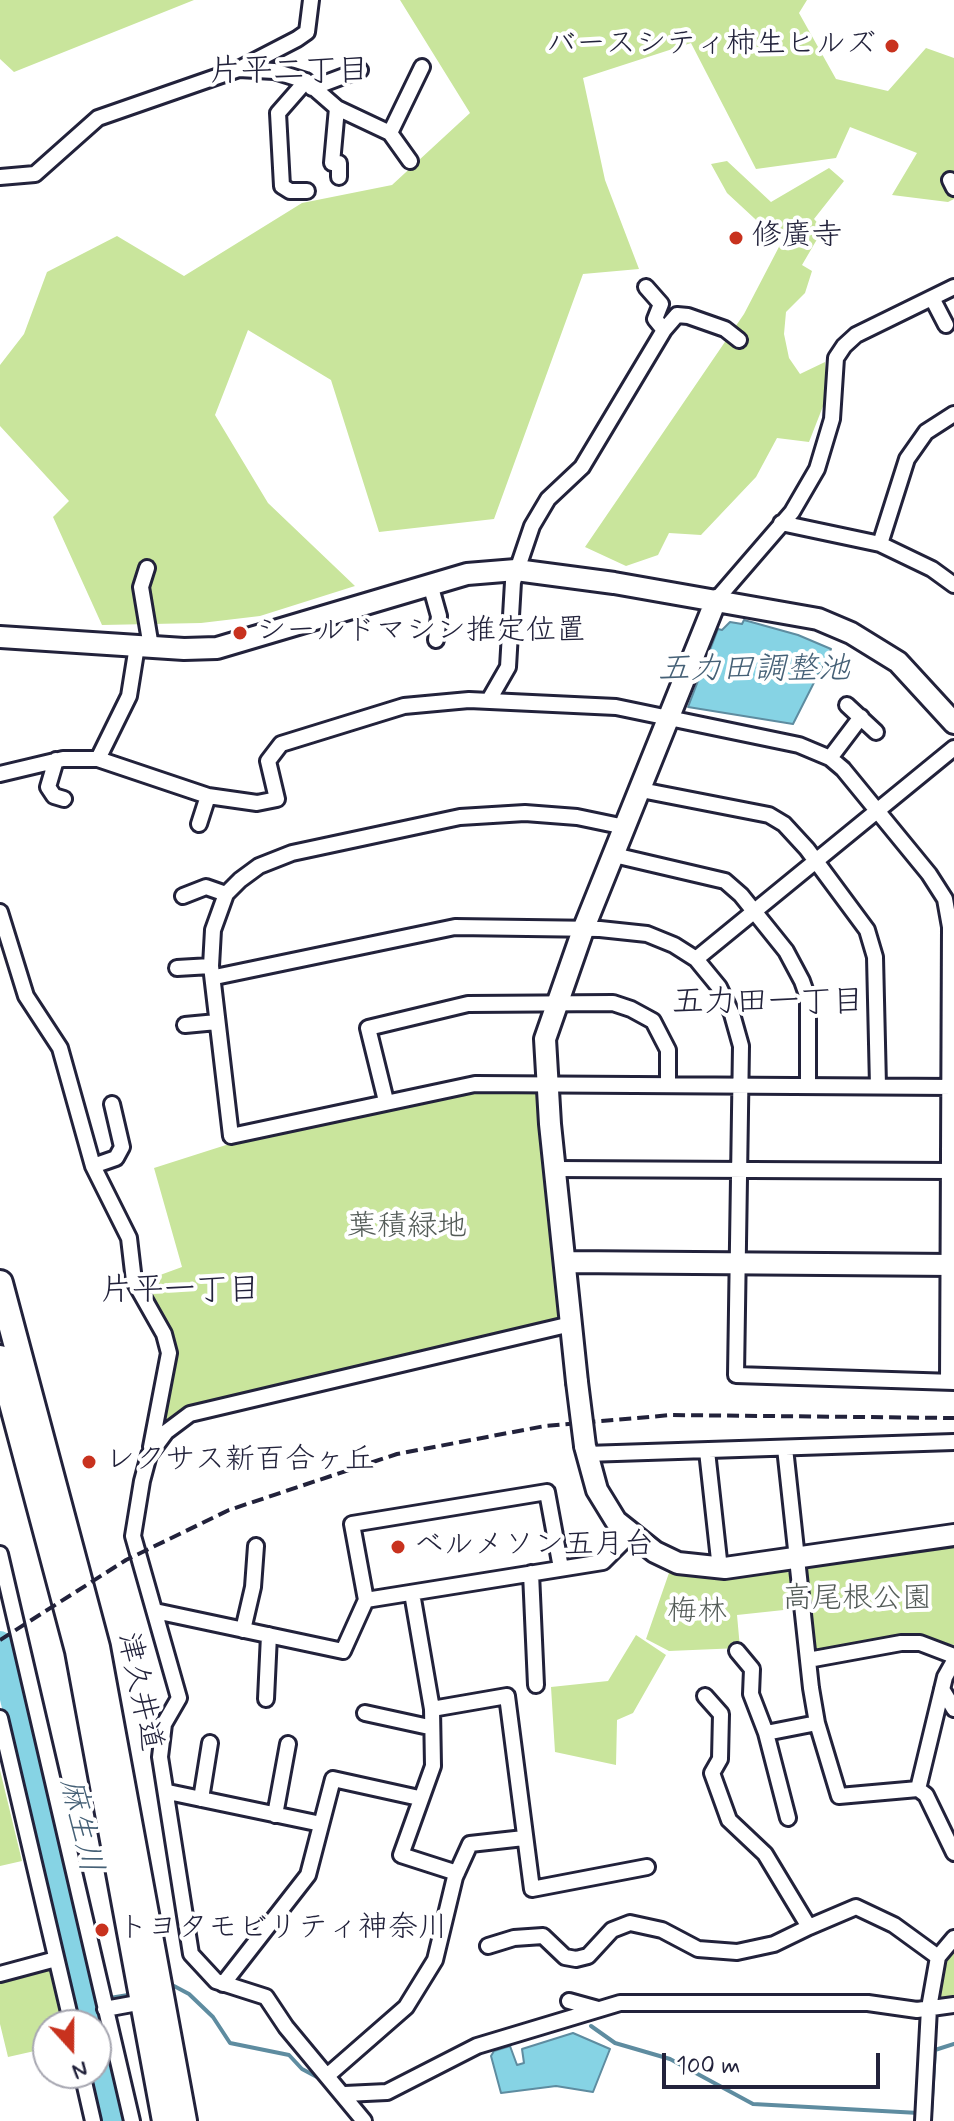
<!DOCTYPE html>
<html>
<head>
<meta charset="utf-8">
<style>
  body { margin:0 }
  #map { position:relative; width:954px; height:2121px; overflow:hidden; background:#fff; font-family:Mynerve,sans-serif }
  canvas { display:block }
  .north { position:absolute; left:32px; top:2009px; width:80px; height:80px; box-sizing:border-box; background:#fff; border:2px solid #a7a7b1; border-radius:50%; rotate:159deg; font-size:22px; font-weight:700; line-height:32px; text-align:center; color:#22223b }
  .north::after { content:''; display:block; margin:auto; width:28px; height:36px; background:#c8321e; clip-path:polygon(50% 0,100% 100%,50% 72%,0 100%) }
  .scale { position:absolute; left:662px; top:2053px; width:218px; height:36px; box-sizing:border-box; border:4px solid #22223b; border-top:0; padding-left:10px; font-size:24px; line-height:28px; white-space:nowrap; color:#22223b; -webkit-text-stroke:6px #fff; paint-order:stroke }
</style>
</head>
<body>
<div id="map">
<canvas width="954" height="2121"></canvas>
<div class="north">N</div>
<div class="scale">100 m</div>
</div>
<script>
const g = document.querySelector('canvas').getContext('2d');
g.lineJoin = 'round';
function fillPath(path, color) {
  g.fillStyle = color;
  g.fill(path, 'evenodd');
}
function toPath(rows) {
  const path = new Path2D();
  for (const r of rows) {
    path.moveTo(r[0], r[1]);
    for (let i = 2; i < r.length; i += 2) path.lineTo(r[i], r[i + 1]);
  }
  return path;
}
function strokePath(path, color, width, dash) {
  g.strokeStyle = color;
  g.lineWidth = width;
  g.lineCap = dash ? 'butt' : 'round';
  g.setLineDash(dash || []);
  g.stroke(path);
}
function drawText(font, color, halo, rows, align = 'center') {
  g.font = font + ' Mynerve,"Klee One",sans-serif';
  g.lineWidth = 8;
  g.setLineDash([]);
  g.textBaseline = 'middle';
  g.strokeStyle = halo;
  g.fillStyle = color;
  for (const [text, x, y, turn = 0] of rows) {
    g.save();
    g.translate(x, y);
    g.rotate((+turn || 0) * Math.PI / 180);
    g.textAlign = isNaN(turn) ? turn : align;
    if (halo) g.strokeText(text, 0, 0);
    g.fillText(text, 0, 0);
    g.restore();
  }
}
const green = toPath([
  [0,0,194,0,14,72,0,59],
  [400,0,807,0,799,13,836,79,888,91,926,48,954,58,954,199,948,202,892,195,917,153,850,127,836,158,756,169,691,43,583,78,605,180,639,269,583,274,494,519,379,532,331,380,248,330,215,415,268,503,355,586,260,616,201,623,102,625,53,517,69,501,0,426,0,365,24,334,47,272,117,236,184,276,302,203,392,185,470,113],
  [727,161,771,202,829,168,844,181,814,219,823,229,802,265,812,271,805,293,786,312,784,334,789,358,800,374,825,362,827,396,809,442,777,438,756,477,701,535,669,533,658,555,626,566,585,547,744,314,781,243,727,193,711,164],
  [523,1090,539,1095,564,1315,559,1321,201,1404,164,1425,159,1422,173,1366,141,1282,182,1267,154,1168,226,1145,282,1132,475,1091],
  [954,1544,954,1645,909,1635,818,1651,813,1647,804,1570,808,1566],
  [670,1570,708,1578,784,1570,789,1573,793,1609,737,1615,740,1648,669,1651,646,1639],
  [636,1635,666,1655,633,1713,617,1720,616,1765,555,1752,551,1687,608,1681],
  [0,1770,22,1861,0,1866],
  [954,1948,954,2010,937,2003,942,1969],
  [52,1968,65,2025,48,2025,48,2048,8,2057,0,2024,0,1980]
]);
const water = toPath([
  [744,620,798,635,831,649,793,724,688,707,718,629,722,630,730,622,742,624,744,620],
  [573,2033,610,2049,593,2092,556,2086,501,2093,491,2056,494,2051,510,2046,517,2065,524,2063,522,2049,573,2033]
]);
const stream = toPath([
  [174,1986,189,1994,213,2017,230,2043,289,2055,302,2069,317,2077],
  [110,1998,128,1995],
  [86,2003,94,2001],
  [591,2026,615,2043,670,2059,753,2104,919,2113],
  [928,2113,931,2113,935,2050,954,2044]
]);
const river = toPath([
  [0,1644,91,2025],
  [96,2047,113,2121]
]);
const street = toPath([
  [239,69,274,71,306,81,337,108,390,133,410,161],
  [306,81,278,113,282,186,290,191,307,191],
  [312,88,360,70],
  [337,108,332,163,339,163,339,177],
  [390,133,422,67],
  [0,177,35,174,98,118,239,69,297,39,307,32,311,0],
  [950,180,954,188],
  [646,287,661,304,655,319,664,330],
  [932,298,946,325],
  [781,523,880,544,932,569,954,585],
  [880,544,907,459,926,432,954,414],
  [147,568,141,587,151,647],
  [430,584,439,616,436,640],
  [716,600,792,512,817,469,832,419,836,358,844,346,856,335,954,287],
  [489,700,508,667,513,582,532,526,548,499,582,467,664,330,677,315,688,316,725,329,739,340],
  [847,705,876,732],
  [830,758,861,717],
  [98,759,129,696,137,646],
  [56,760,48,787,54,796,64,799],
  [0,774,63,759,98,759,208,796,257,803,277,799,268,761,281,744,404,706,469,700,616,707,799,745,830,758,843,769,929,874,945,899,950,927,948,1382],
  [641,790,769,815,784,824,807,849,867,930,875,957,878,1086],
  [199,824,208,796],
  [625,827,577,817,525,813,460,817,292,853,259,866,240,880,226,894,213,930,211,966,231,1136,475,1084,954,1087],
  [614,855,725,881,741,895,786,951,802,981,808,998,808,1085],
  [183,896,206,887,226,894],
  [0,912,26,996,60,1048,93,1166,129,1238,134,1281,164,1334,169,1353,151,1447],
  [696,959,954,748],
  [177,968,211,966],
  [215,977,455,927,600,929,647,934,674,945,696,959,719,987,732,1014,741,1046,736,1375,954,1382],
  [185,1025,217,1022],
  [386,1101,368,1028,468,1004,613,1003,631,1009,653,1021,668,1050,668,1083],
  [93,1166,116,1158,122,1147,112,1104],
  [555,1169,949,1171],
  [785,1448,811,1688,817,1723,839,1796,918,1789,926,1795,954,1853],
  [707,1451,720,1569],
  [586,1454,954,1442],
  [0,1554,132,2121],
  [531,1573,536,1685],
  [412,1593,432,1709,433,1766,401,1855,457,1873],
  [366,1600,603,1562,630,1535],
  [155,1611,343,1651,366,1600,352,1524,547,1492,561,1568],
  [243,1630,253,1587,256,1546],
  [737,1651,752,1669,751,1694,766,1733,788,1818],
  [808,1660,901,1643,920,1643,954,1656],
  [942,1689,954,1709],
  [705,1696,721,1714,720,1759,712,1773,729,1820,765,1854,809,1927,856,1907,894,1925,938,1957,929,2008,923,2121],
  [266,1699,269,1635],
  [432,1709,507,1696,532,1889,647,1867],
  [365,1713,429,1727],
  [0,1718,72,2025],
  [766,1733,817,1723],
  [918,1789,945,1677,954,1661],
  [168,1792,321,1824],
  [201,1799,210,1743],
  [275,1815,288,1744],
  [488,1946,514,1938,543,1936,565,1957,576,1959,588,1956,612,1930,630,1923,662,1930,698,1949,737,1952,774,1944,809,1927],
  [938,1957,954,1938],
  [0,1974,56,1959],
  [223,1984,308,1875,333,1779,419,1798],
  [569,2001,598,2009],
  [105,2009,143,2002],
  [82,2073,93,2121],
  [327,2076,406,2007,435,1960,455,1877,470,1844,524,1838],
  [345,2094,387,2092,477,2046,620,2003,868,2003,917,2010,954,2005],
  [364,2121,286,2027,266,1997,216,1981,191,1954,160,1757,164,1724,179,1698,133,1536,142,1481,149,1455,166,1432,190,1414,571,1324]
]);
const secondary = toPath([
  [0,637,184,649,217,648,467,574,516,570,614,583,818,619,851,633,898,662,954,723],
  [566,1262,954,1265],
  [577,1382,550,1124,545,1039,583,930,716,600],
  [585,1446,597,1490,616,1521,655,1552,678,1563,725,1568,954,1535]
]);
const primary = toPath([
  [0,1283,97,1647,184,2121],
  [0,1358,78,1651,165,2121]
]);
const rail = toPath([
  [0,1640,126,1560,229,1510,397,1454,545,1426,671,1415,954,1418]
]);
const secondaryBridge = toPath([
  [577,1382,585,1446]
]);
const markers = [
  [892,46,8,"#c8321e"],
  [736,238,8,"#c8321e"],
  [240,633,8,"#c8321e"],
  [89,1462,8,"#c8321e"],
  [398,1547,8,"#c8321e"],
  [102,1930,8,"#c8321e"]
];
const poiNames = [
  ["バースシティ柿生ヒルズ",876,46,"right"],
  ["修廣寺",752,238],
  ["シールドマシン推定位置",256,633],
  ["レクサス新百合ヶ丘",105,1462],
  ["ベルメソン五月台",414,1547],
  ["トヨタモビリティ神奈川",118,1930]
];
const parkNames = [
  ["葉積緑地",407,1229],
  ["高尾根公園",857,1601],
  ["梅林",697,1614]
];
const streetNames = [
  ["津久井道",138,1692,78]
];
const neighbourhoodNames = [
  ["片平二丁目",289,73],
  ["五力田一丁目",768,1004],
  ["片平一丁目",180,1292]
];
const waterNames = [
  ["五力田調整池",754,671],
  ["麻生川",79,1826,77]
];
fillPath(green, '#c9e59c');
fillPath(water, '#86d3e4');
strokePath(water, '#5e8ca0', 2);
strokePath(stream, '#5e8ca0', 4);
strokePath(river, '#86d3e4', 26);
strokePath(street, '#22223b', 20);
strokePath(secondary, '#22223b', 26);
strokePath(primary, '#22223b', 30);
strokePath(street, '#fff', 14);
strokePath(secondary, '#fff', 20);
strokePath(primary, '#fff', 24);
strokePath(rail, '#22223b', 4, [12, 6]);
strokePath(secondaryBridge, '#22223b', 26, []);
strokePath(secondaryBridge, '#fff', 20);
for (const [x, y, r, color] of markers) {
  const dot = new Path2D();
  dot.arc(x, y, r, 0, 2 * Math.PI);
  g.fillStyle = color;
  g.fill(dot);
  strokePath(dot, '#fff', 3);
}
drawText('30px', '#22223b', '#fff', poiNames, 'left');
drawText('30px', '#545c58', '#fff', parkNames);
drawText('30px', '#22223b', '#fff', streetNames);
drawText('32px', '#22223b', '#fff', neighbourhoodNames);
drawText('italic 32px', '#456076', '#fff', waterNames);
</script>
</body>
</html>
